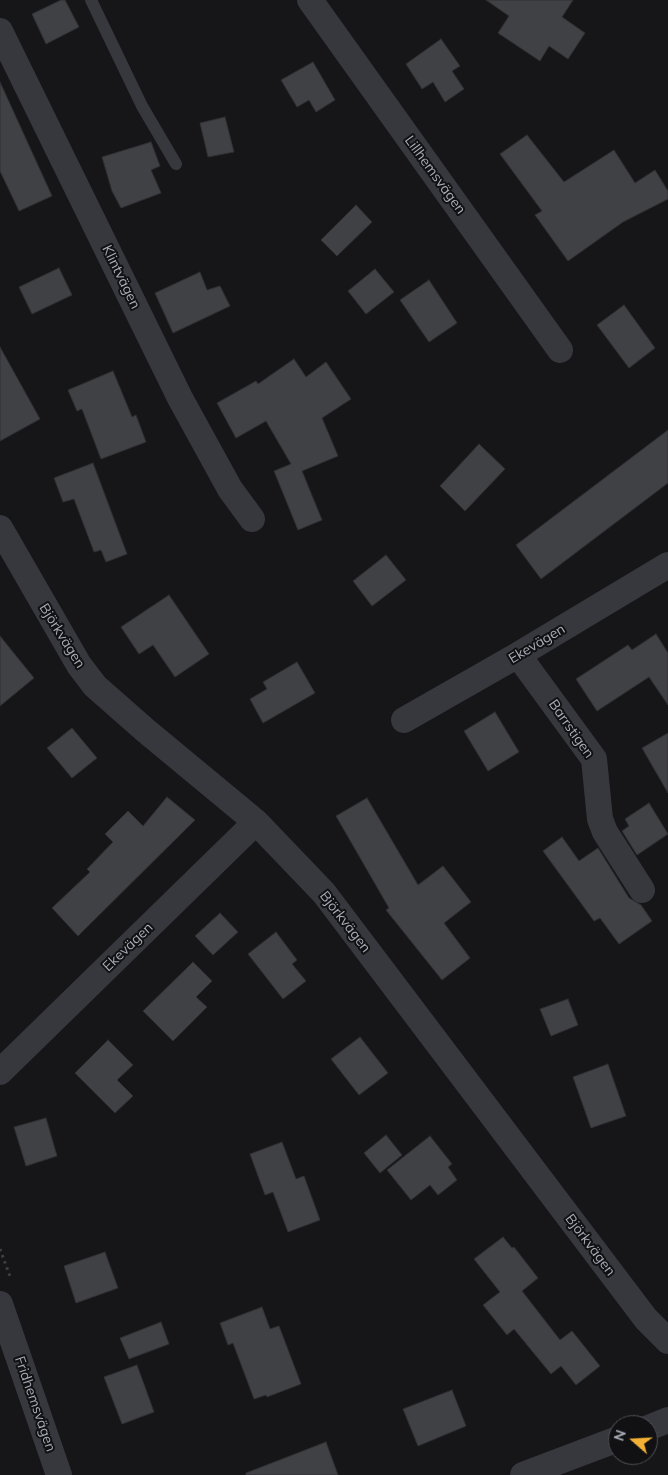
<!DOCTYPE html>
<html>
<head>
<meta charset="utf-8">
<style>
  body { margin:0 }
  #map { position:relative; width:668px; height:1475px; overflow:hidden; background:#161618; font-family:Mulish,sans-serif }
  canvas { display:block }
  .north { position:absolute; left:608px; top:1415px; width:50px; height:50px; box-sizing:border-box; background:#111113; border:1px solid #4d4f55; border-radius:50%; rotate:289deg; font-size:14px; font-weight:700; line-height:20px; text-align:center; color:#a8adb8 }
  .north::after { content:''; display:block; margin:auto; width:18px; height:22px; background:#f2b134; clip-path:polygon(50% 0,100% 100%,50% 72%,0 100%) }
</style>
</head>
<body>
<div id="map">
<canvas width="668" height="1475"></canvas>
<div class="north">N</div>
</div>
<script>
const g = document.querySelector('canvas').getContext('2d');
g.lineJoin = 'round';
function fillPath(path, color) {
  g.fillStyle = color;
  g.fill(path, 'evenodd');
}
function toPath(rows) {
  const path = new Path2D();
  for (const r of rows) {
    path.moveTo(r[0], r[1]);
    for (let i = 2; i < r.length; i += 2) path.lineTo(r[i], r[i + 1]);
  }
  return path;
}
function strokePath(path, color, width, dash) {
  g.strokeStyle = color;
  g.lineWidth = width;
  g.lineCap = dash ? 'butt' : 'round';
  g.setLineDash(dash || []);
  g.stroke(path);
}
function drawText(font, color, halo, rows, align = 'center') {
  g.font = font + ' Mulish,sans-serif';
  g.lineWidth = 4;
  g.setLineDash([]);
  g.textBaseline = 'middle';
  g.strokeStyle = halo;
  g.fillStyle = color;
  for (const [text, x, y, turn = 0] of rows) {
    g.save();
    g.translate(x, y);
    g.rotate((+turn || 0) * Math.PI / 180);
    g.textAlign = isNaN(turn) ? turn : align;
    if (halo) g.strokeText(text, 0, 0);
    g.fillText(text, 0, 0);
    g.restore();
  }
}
const building = toPath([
  [61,0,65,0,79,27,46,44,32,14,61,0],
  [486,0,573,0,562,17,585,33,568,59,549,46,540,61,498,33,509,16,486,0],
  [441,39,460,66,452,71,464,89,445,102,433,82,422,89,406,64,441,39],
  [313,62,335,100,316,112,309,100,297,107,281,80,313,62],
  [0,82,52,196,19,211,0,171,0,82],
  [225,117,234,152,208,157,200,123,225,117],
  [527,135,564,182,614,150,635,183,655,170,668,191,668,199,623,222,568,261,535,215,542,211,500,154,527,135],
  [151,142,160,166,151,170,161,193,121,208,112,191,102,157,151,142],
  [356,205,372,222,337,256,321,240,356,205],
  [59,268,72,295,32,314,19,287,59,268],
  [375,269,394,292,366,314,348,291,375,269],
  [200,272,207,290,220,286,230,306,173,333,155,293,200,272],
  [429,280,457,323,429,342,400,300,429,280],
  [624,305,655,348,629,368,597,325,624,305],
  [0,347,40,419,0,441,0,347],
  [294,359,306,377,326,362,351,399,322,418,338,456,302,471,322,520,298,530,274,471,291,464,266,421,236,438,217,403,256,381,258,384,294,359],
  [113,371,132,417,136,415,146,442,101,459,82,409,77,411,68,390,113,371],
  [668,430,668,483,541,579,516,545,668,430],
  [479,444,505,469,465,511,440,486,479,444],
  [93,463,127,554,106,562,101,550,94,552,74,499,63,502,54,478,93,463],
  [386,555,406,580,372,606,353,581,386,555],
  [169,595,209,654,175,677,153,645,139,654,121,627,169,595],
  [656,634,668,653,668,705,649,677,597,711,576,679,628,645,632,650,656,634],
  [0,636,34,678,0,706,0,636],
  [297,662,315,693,263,723,250,699,267,689,263,682,297,662],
  [495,712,519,752,488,771,464,731,495,712],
  [72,728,97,758,72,778,47,748,72,728],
  [668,733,668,793,642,748,668,733],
  [167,797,195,820,78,936,52,908,90,872,87,869,113,842,105,834,128,811,143,826,167,797],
  [367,798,418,885,443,866,471,902,444,923,470,958,442,980,386,910,389,908,336,816,367,798],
  [649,803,668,834,637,855,622,831,629,826,625,819,649,803],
  [562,837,579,861,598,848,629,898,641,905,652,921,619,944,600,918,594,921,543,851,562,837],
  [220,913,238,932,213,955,195,936,220,913],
  [276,932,297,960,292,964,306,981,283,999,248,954,276,932],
  [193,962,212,981,196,997,207,1007,173,1041,143,1011,193,962],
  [568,999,578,1025,551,1036,540,1009,568,999],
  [360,1037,388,1073,359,1095,331,1059,360,1037],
  [108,1040,133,1065,117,1080,133,1096,115,1113,75,1073,108,1040],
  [608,1064,626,1116,591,1128,573,1077,608,1064],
  [46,1118,57,1156,26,1166,14,1127,46,1118],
  [386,1135,402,1155,380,1173,364,1153,386,1135],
  [430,1136,452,1164,448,1167,457,1180,438,1195,430,1185,411,1200,387,1170,430,1136],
  [282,1142,296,1179,304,1176,320,1220,288,1232,273,1192,265,1195,250,1154,282,1142],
  [503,1237,512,1248,514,1247,538,1278,522,1291,560,1340,572,1331,600,1366,576,1385,561,1366,551,1374,514,1329,507,1335,483,1305,500,1292,474,1259,503,1237],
  [105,1252,118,1288,76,1303,64,1266,105,1252],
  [262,1307,270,1329,279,1326,301,1384,267,1397,266,1395,254,1399,233,1343,228,1345,220,1323,262,1307],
  [161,1322,169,1344,129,1359,120,1338,161,1322],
  [137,1365,154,1412,122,1424,104,1377,137,1365],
  [452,1390,466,1426,418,1446,403,1409,452,1390],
  [326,1442,338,1475,246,1475,246,1473,326,1442]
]);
const path = toPath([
  [0,1249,11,1279]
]);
const lane = toPath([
  [91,0,142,106,176,164]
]);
const street = toPath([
  [310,0,560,350],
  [0,31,180,398,230,489,252,519],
  [0,528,79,665,95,686,145,730,256,822,324,893,646,1319,668,1341],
  [518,655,594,759,600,819,605,832,642,890],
  [404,720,518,655,668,565],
  [0,1072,256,822],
  [0,1304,59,1475],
  [648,1428,668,1420],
  [523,1475,618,1439]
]);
const streetNames = [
  ["Lillhemsvägen",435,175,54],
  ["Klintvägen",121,277,64],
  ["Björkvägen",62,636,58],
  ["Ekevägen",537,644,-31],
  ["Barrstigen",571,729,55],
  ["Björkvägen",345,922,52],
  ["Ekevägen",128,947,-44],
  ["Björkvägen",590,1245,53],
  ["Fridhemsvägen",35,1404,71]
];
fillPath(building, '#404145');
strokePath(building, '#303034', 1);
strokePath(path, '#3d3f44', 3, [2.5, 4]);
strokePath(lane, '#37383d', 12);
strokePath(street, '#37383d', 26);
drawText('14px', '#a8adb8', '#111113', streetNames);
</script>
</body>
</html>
